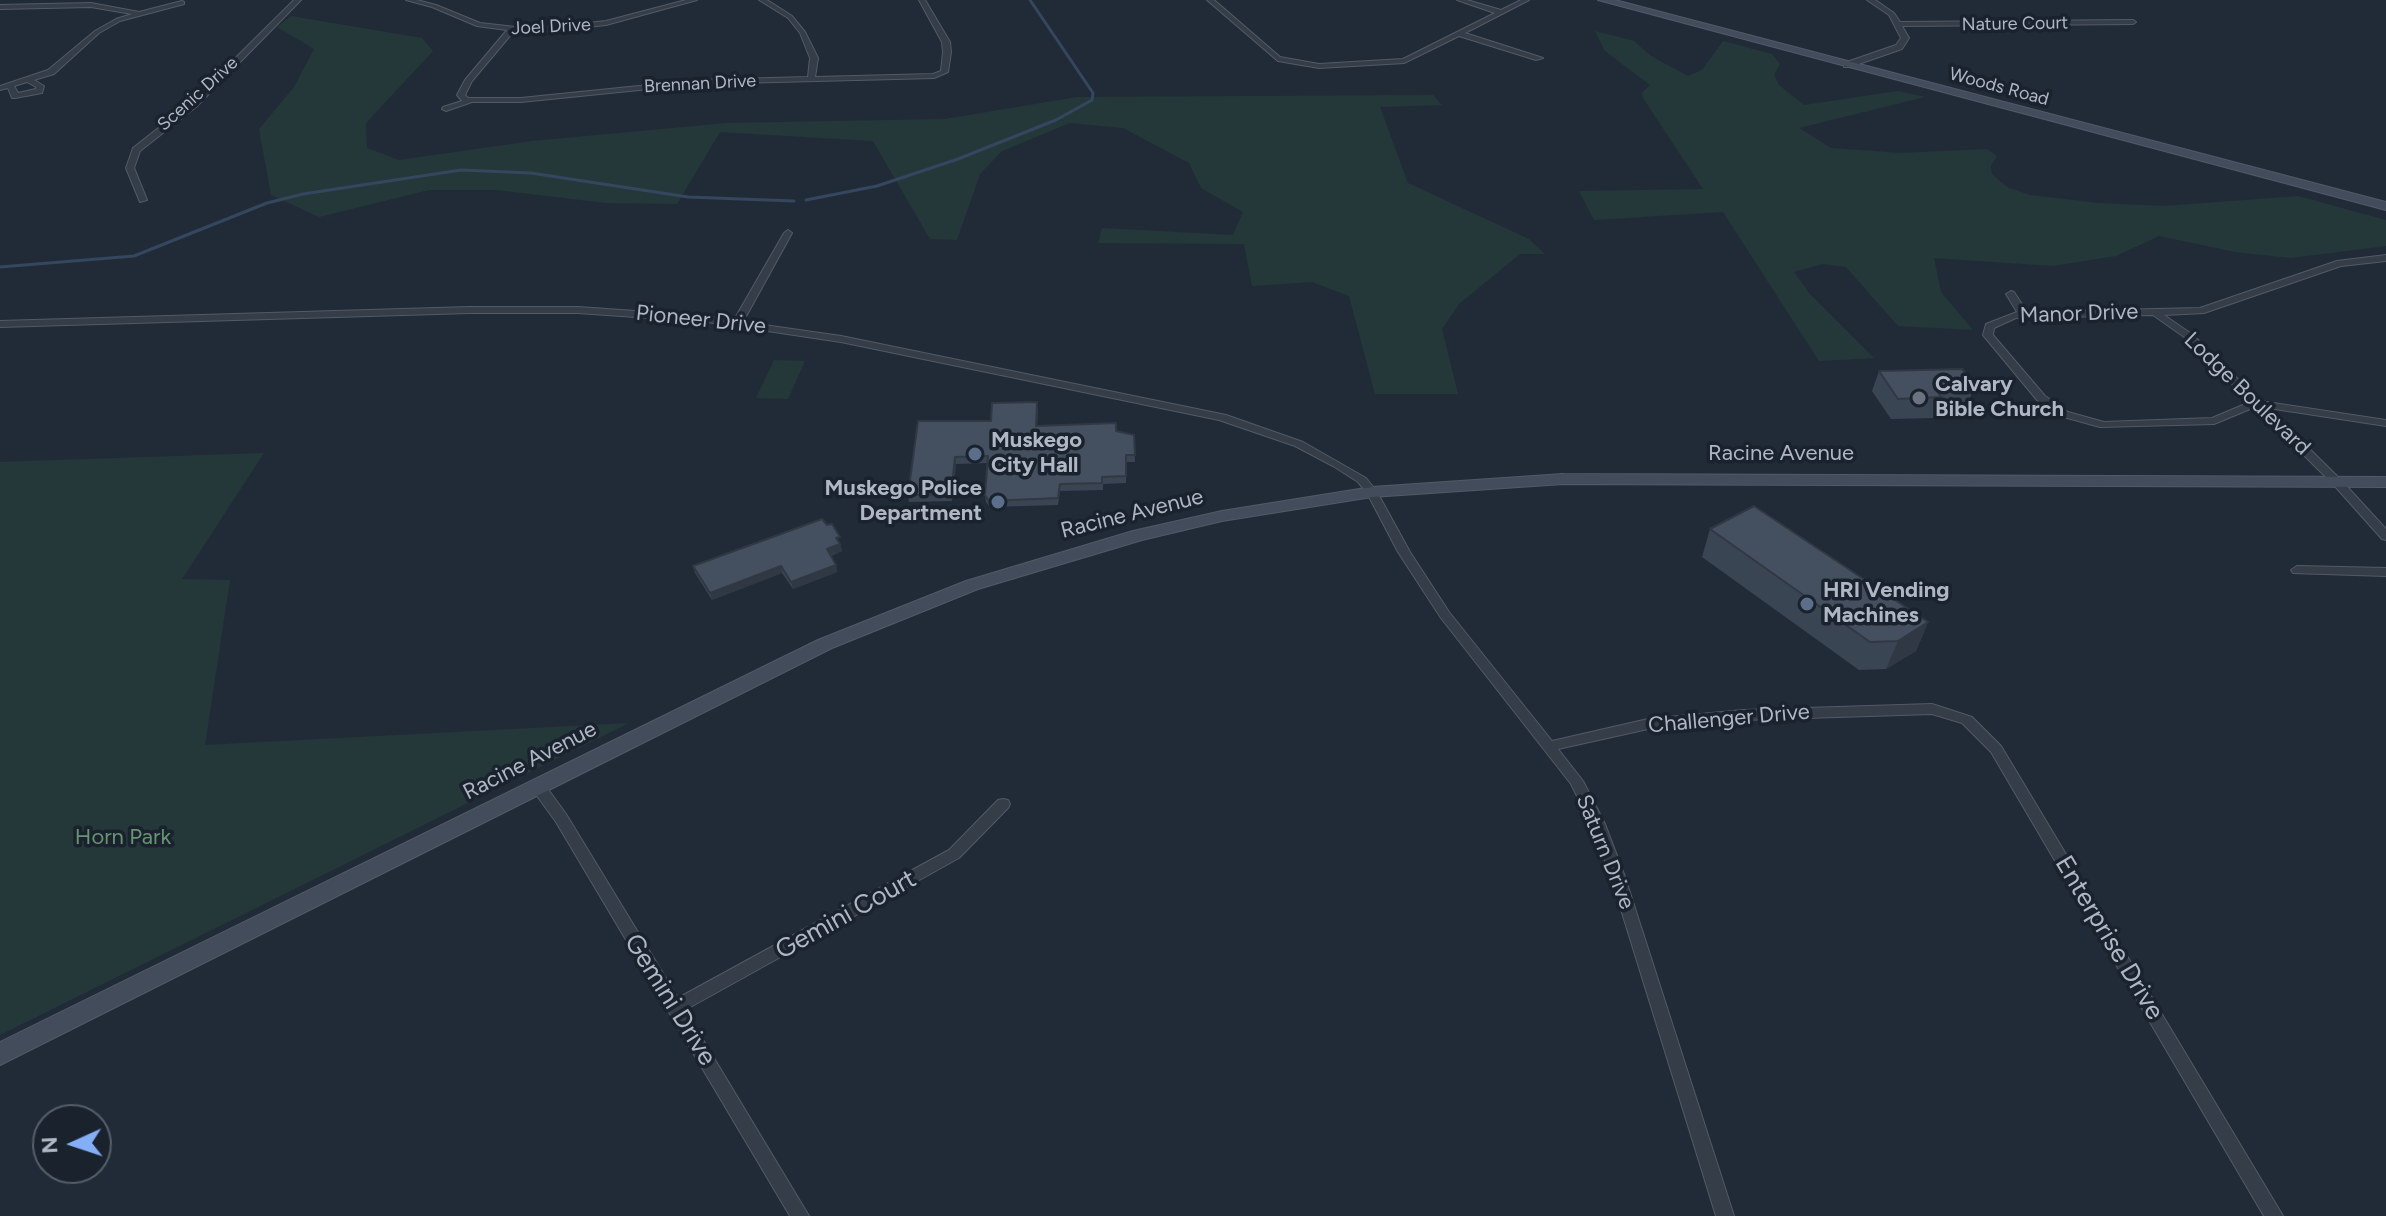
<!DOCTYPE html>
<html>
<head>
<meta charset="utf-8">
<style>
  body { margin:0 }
  #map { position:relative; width:2386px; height:1216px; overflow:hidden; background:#212b38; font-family:Figtree,sans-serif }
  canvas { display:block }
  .north { position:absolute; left:32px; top:1104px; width:80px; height:80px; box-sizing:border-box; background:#1a222d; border:2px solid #565e6a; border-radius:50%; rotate:267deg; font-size:22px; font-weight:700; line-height:32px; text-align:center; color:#afb7c5 }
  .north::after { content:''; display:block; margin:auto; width:28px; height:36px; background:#84aef5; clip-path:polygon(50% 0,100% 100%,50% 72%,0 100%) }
</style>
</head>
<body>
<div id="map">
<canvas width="2386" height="1216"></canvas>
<div class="north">N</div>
</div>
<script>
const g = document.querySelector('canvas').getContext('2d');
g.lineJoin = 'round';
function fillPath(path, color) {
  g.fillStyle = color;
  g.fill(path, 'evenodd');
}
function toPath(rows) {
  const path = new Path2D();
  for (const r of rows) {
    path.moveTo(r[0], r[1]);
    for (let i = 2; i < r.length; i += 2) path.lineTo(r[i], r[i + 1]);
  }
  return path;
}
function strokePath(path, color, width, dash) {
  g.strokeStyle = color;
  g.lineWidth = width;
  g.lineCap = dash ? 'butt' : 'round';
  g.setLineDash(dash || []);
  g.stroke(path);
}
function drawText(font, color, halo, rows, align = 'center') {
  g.font = font + ' Figtree,sans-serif';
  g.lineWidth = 7;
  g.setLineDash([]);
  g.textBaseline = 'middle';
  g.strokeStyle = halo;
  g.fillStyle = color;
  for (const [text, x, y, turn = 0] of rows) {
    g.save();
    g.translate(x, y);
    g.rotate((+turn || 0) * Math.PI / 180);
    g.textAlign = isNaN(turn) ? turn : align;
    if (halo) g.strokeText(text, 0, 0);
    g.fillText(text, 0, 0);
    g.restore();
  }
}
const green = toPath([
  [291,16,422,38,433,51,366,123,367,148,399,160,532,141,727,123,945,119,1077,97,1433,95,1442,105,1380,107,1408,183,1529,239,1545,254,1520,254,1459,304,1442,329,1458,394,1375,394,1349,296,1312,282,1252,286,1244,244,1098,243,1102,228,1233,235,1243,212,1201,188,1189,163,1123,128,1070,123,1002,151,980,174,957,240,930,239,873,141,720,132,677,204,605,203,497,190,429,190,319,217,271,195,259,129,294,87,314,49,277,27],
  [1595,31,1634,41,1651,56,1688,76,1702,70,1723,41,1772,54,1780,64,1774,74,1779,85,1804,105,1898,91,1925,97,1799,128,1831,148,1901,153,1987,149,1997,156,1991,166,1992,174,2007,187,2030,195,2099,203,2164,206,2298,196,2386,220,2386,246,2291,258,2235,252,2159,236,2116,256,2053,266,1934,258,1941,292,1973,330,1898,326,1846,267,1822,264,1794,272,1809,293,1874,358,1819,361,1723,212,1594,220,1579,191,1703,189,1643,98,1642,93,1650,85,1605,51],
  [774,360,805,361,788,399,756,398],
  [264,453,182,579,230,580,205,745,629,723,0,1035,0,462]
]);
const stream = toPath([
  [806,200,877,186,958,159,1056,120,1092,100,1093,93,1030,0],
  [0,267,134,256,267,203,303,194,461,170,531,173,688,197,794,201]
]);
const street = toPath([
  [294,0,301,0,196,107,140,151,134,168,147,200,140,202,126,168,133,148,190,103,294,0],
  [406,0,417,0,436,5,480,23,533,29,606,21,686,0,697,0,606,25,533,33,514,31,472,81,465,95,468,98,521,98,698,80,808,77,810,58,800,33,788,18,759,0,767,0,792,16,805,32,818,58,815,77,933,74,941,71,943,52,942,42,919,0,925,0,950,42,951,52,948,72,934,78,698,84,521,102,472,102,446,111,442,109,443,107,462,101,457,95,465,80,507,30,477,26,432,7,406,0],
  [1207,0,1214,0,1280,57,1319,64,1403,59,1495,13,1457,0,1467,0,1501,10,1521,0,1529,0,1465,33,1543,58,1536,60,1459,36,1404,63,1319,68,1278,61,1207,0],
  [1867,0,1875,0,1894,13,1900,22,2133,20,2136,22,2133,24,1902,26,1909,38,1902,49,1850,67,1844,67,1844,63,1896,45,1901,38,1889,15,1867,0],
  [182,1,184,2,184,4,120,21,99,33,54,74,34,80,44,86,42,93,15,98,12,98,8,88,0,90,0,86,48,70,95,31,116,19,132,14,91,7,0,9,0,5,91,3,139,12,182,1],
  [27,82,36,87,36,89,18,93,14,86,27,82],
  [788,230,792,233,743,322,841,336,1226,415,1303,442,1366,478,1377,492,1410,552,1449,612,1552,741,1648,719,1743,710,1932,704,1972,717,2001,746,2283,1216,2264,1216,1991,752,1962,723,1932,714,1743,720,1648,729,1558,749,1583,781,1605,824,1624,874,1734,1216,1716,1216,1610,874,1591,824,1571,784,1441,618,1398,552,1367,493,1358,482,1333,466,1295,446,1219,420,841,342,707,322,578,313,470,313,0,327,0,321,470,307,578,307,707,316,734,320,784,233,788,230],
  [2386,255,2386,261,2341,266,2204,313,2164,315,2193,335,2260,401,2386,420,2386,426,2268,408,2341,480,2386,529,2386,540,2382,539,2333,484,2255,407,2214,424,2100,427,2060,416,2037,400,1983,335,1986,324,2017,312,2006,294,2011,291,2014,292,2027,312,2200,308,2337,261,2386,255],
  [2153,315,2187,339,2250,402,2212,418,2104,422,2068,412,2045,396,1993,335,1994,328,2016,318,2153,315],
  [2297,566,2386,568,2386,576,2293,573,2291,570,2297,566],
  [537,780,542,781,566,814,678,998,949,850,998,800,1003,799,1008,800,1010,804,1008,808,959,858,685,1010,809,1216,790,1216,556,822,532,789,530,785,532,781,537,780]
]);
const secondary = toPath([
  [1598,0,1615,0,2386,202,2386,210,1598,0],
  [1563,474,2386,477,2386,487,1563,484,1372,497,1222,521,1142,540,978,589,832,648,0,1065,0,1042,818,640,966,581,1133,531,1222,511,1372,487,1563,474]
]);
const wall = toPath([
  [1879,371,1975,385,1967,405,1938,406,1933,418,1891,419,1872,391],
  [1038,409,1037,426,1116,431,1134,435,1135,462,1126,462,1126,483,1103,484,1103,490,1060,491,1058,505,990,507,986,502,985,495,988,463,956,464,952,501,909,502,908,495,991,421],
  [1710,529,1928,622,1916,651,1886,669,1859,670,1702,557],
  [840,544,842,551,831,556,836,565,837,572,793,589,782,573,712,600,695,573,693,566,842,544]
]);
const shadedWall = toPath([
  [955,457,956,464,952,501,951,494],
  [840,544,842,551,828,556,827,549],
  [836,565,837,572,793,589,791,582],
  [781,566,782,573,712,600,710,593],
  [1928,622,1916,651,1886,669,1898,641]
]);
const building = toPath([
  [1962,369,1975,385,1934,387,1941,397,1898,399,1879,371,1962,369],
  [1037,402,1036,426,1116,423,1116,431,1134,435,1135,455,1126,455,1126,476,1102,477,1102,483,1060,484,1058,498,989,501,985,495,988,456,955,457,951,494,908,495,918,421,991,421,992,403,1037,402],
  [1754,506,1928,622,1898,641,1870,642,1710,529,1754,506],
  [822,519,827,525,832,524,840,537,836,538,840,544,827,549,836,565,791,582,781,566,710,593,693,566,822,519]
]);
const markers = [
  [1919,398,8,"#6b7280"],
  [975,454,8,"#5c6f8a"],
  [998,502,8,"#5c6f8a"],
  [1807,604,8,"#5c6f8a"]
];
const farStreetnames = [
  ["Nature Court",2015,24,-1],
  ["Joel Drive",551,27,-3],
  ["Brennan Drive",700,84,-3],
  ["Woods Road",1999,87,15],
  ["Scenic Drive",198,94,-42]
];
const streetNames = [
  ["Manor Drive",2079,314,-2],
  ["Pioneer Drive",701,320,6],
  ["Lodge Boulevard",2247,394,44],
  ["Racine Avenue",1781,454],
  ["Racine Avenue",1132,514,-14],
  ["Challenger Drive",1729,719,-5],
  ["Racine Avenue",530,761,-27],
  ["Saturn Drive",1605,852,68]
];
const poiNames = [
  ["Calvary",1935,385],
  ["Bible Church",1935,410],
  ["Muskego",991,441],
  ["City Hall",991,466],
  ["Muskego Police",982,489,"right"],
  ["Department",982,514,"right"],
  ["HRI Vending",1823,591],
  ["Machines",1823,616]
];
const parkNames = [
  ["Horn Park",123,838]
];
const nearStreetnames = [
  ["Gemini Court",846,915,-29],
  ["Enterprise Drive",2109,938,59],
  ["Gemini Drive",670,1000,58]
];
fillPath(green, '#24383a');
strokePath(stream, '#35465f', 3);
strokePath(street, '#525a66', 2);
strokePath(secondary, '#525a66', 2);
fillPath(street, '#353d48');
fillPath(secondary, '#434c5b');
fillPath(wall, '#3a4553');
fillPath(shadedWall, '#303843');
fillPath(building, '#445060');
strokePath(building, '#303843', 2);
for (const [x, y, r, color] of markers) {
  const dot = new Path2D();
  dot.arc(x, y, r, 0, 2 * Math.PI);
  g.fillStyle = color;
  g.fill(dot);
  strokePath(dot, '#1a222d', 3);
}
drawText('18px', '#afb7c5', '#1a222d', farStreetnames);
drawText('22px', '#afb7c5', '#1a222d', streetNames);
drawText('bold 22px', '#afb7c5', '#1a222d', poiNames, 'left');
drawText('22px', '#679572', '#1a222d', parkNames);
drawText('26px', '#afb7c5', '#1a222d', nearStreetnames);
</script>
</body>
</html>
